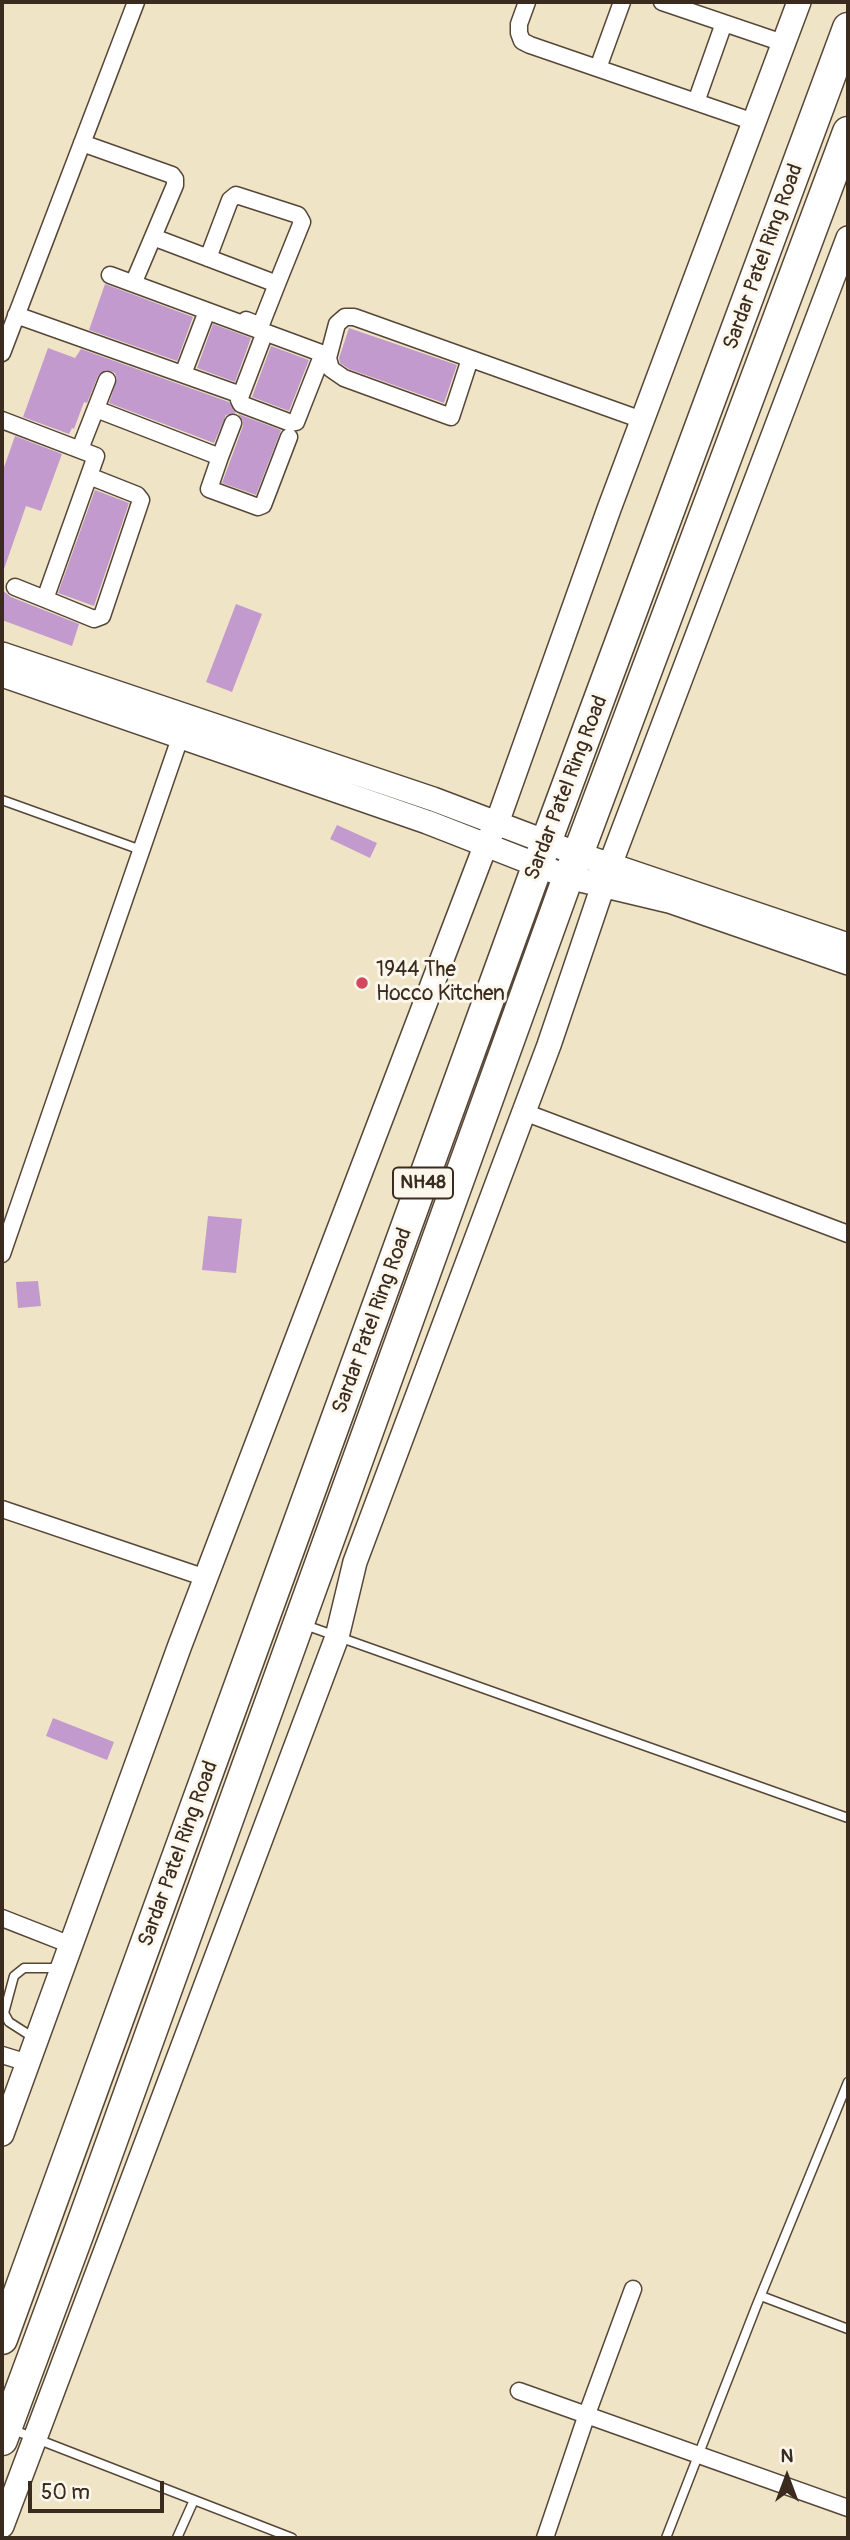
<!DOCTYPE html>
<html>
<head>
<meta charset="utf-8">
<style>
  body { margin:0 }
  #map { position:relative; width:850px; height:2540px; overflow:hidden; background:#f0e4c7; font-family:Pangolin,sans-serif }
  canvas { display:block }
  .frame { position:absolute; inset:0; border:4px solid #3b2a1e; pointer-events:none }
  .north { position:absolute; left:752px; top:2442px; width:70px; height:70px; -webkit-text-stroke:5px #fbf7ec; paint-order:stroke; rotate:0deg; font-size:19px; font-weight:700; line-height:28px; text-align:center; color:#3b2a1e }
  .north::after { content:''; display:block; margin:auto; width:24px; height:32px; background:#3b2a1e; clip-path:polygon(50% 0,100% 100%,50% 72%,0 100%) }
  .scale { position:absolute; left:28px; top:2481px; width:136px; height:32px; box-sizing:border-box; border:4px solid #3b2a1e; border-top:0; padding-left:9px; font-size:21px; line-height:24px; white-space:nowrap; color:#3b2a1e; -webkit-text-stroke:5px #fbf7ec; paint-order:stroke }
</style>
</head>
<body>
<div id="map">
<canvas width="850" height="2540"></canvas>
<div class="frame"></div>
<div class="north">N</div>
<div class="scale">50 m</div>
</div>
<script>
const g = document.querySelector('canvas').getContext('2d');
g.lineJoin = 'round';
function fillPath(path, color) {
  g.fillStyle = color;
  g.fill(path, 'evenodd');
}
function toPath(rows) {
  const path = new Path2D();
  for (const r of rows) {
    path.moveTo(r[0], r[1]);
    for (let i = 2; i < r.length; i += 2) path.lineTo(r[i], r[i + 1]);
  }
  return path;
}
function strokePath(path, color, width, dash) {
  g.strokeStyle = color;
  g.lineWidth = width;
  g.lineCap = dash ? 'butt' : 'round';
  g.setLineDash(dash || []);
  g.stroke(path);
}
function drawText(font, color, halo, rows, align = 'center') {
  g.font = font + ' Pangolin,sans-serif';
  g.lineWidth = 6;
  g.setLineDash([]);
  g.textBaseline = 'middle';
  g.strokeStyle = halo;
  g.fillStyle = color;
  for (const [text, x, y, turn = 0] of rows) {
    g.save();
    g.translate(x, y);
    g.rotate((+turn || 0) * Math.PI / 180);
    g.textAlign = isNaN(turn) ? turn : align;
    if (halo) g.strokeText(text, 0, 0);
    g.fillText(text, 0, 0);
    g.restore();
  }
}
const building = toPath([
  [105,284,193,317,177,361,89,330],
  [213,324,251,338,235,382,197,368],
  [349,328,457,365,444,403,349,369,340,363,339,358],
  [271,346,309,360,289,411,252,397],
  [48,348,75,358,81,349,229,402,236,413,226,415,214,443,109,403,117,379,115,373,106,370,98,376,87,403,84,402,74,429,72,428,69,434,23,417],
  [238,414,281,430,256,495,222,483,243,426,243,421],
  [15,436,62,454,41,511,26,506,4,569,2,568,2,473],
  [95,490,129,503,94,606,58,593],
  [2,590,11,597,79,624,72,646,2,620],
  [236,604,262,614,232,692,206,682],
  [337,825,377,843,370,858,330,839],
  [208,1216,242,1219,236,1273,202,1270],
  [38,1281,41,1306,18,1308,16,1282],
  [53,1718,114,1742,107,1760,46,1736]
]);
const lane = toPath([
  [2,800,141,850],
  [305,1625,848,1818],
  [34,2038,9,2022,4,2013,14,1976,24,1968,60,1968],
  [761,2296,848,2329],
  [11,2429,292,2538],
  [177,2538,194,2500],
  [666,2538,756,2307,848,2082]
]);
const street = toPath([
  [527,2,519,24,519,33,522,41,530,45,754,122],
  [662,2,783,43],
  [598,68,622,2],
  [696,102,724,23],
  [82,143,172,175,175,179,175,185,136,277],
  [153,237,277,284,262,322,256,324,246,320],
  [208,258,230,200,236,195,298,215,302,222,277,284],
  [16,315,241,395,239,400,241,404,291,423,296,422,322,356,321,353,110,275],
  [2,353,136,2],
  [470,359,451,417,344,378,331,369,328,358,337,324,345,317,354,317,642,420],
  [183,374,207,311],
  [241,395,265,332],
  [96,409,220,457,209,489,258,507,263,505,289,437],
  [2,420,96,456,45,599,15,587],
  [80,449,107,380],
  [220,457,233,423],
  [45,599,94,619,102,616,141,500,137,495,89,476],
  [524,1112,848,1234],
  [2,1254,180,738],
  [2,1509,206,1578],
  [2,1918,71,1945],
  [2,2055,28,2063],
  [519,2391,848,2508],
  [545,2538,587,2414,633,2289]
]);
const secondary = toPath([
  [2,654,433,799,578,854,848,945],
  [2,675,427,822,568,877,669,901,848,963],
  [2,2134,180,1645,486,844,497,823,609,509,799,2],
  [2,2526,337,1637,355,1562,549,1045,610,865,848,238]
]);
const highway = toPath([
  [2,2339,538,864,848,28],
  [2,2440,78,2235,568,877,578,854,848,132]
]);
const markers = [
  [362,983,7,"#d1495b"]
];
const shields = [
  [423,1183,60]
];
const shieldNames = [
  ["NH48",423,1183]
];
const streetNames = [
  ["Sardar Patel Ring Road",764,257,-70],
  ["Sardar Patel Ring Road",567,788,-69],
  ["Sardar Patel Ring Road",373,1321,-70],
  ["Sardar Patel Ring Road",179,1854,-70]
];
const poiNames = [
  ["1944 The",376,971],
  ["Hocco Kitchen",376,995]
];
fillPath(building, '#c29ace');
strokePath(lane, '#564637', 11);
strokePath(street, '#564637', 19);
strokePath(secondary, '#564637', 26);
strokePath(highway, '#564637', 33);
strokePath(lane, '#fff', 8);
strokePath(street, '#fff', 16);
strokePath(secondary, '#fff', 23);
strokePath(highway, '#fff', 30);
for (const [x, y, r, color] of markers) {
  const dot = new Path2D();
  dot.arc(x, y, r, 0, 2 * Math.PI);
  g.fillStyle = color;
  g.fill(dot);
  strokePath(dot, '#fbf7ec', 2.5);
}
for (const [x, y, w] of shields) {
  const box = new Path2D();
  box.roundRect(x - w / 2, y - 15.5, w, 31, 5);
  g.fillStyle = '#fbf7ec';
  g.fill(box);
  strokePath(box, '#3b2a1e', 2);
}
drawText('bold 19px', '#3b2a1e', null, shieldNames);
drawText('21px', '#3b2a1e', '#fbf7ec', streetNames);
drawText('21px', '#3b2a1e', '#fbf7ec', poiNames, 'left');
</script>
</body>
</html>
